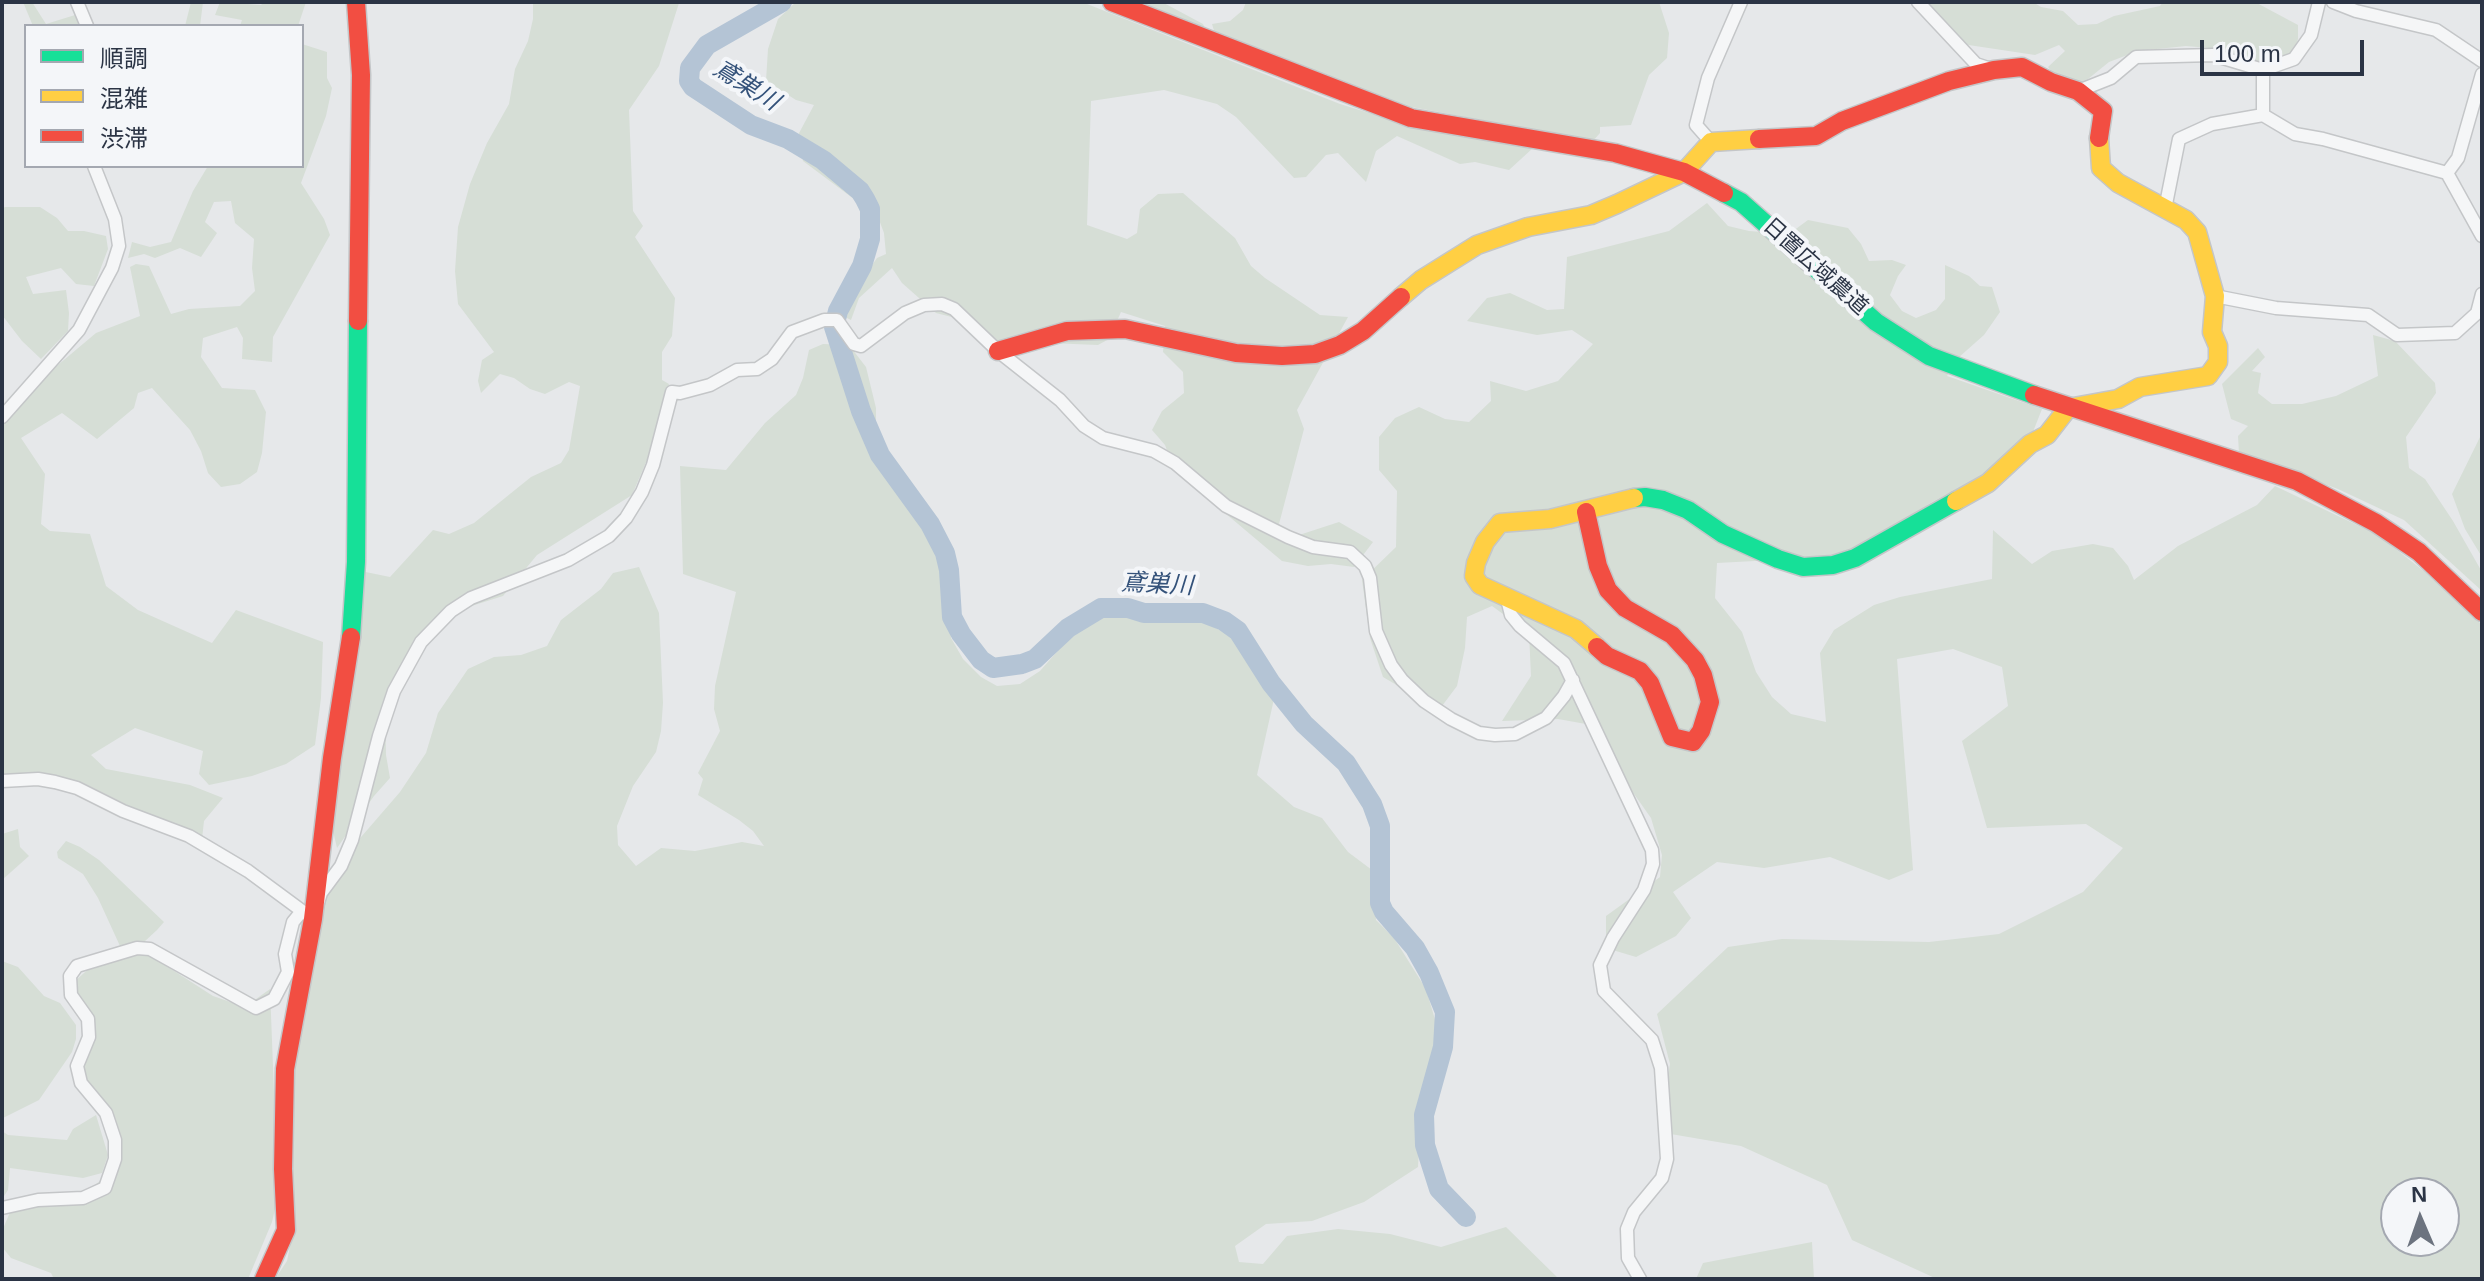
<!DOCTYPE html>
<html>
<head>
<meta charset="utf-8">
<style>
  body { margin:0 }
  #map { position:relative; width:2484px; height:1281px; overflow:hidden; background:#e6e8ea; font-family:Arial,"Noto Sans JP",sans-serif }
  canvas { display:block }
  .frame { position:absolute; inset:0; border:4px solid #2b3445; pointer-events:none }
  .legend { position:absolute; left:24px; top:24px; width:280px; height:144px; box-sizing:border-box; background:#f4f6f9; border:2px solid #a4a8b1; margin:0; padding:10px 14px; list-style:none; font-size:24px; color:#2b3445 }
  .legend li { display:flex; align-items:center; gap:16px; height:40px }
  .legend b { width:40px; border:2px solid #a4a8b1 }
  .north { position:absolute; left:2380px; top:1177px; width:80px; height:80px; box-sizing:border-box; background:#f4f6f9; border:2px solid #a4a8b1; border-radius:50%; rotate:358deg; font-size:22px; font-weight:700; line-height:32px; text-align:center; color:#2b3445 }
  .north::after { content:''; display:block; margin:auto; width:28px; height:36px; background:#6c737f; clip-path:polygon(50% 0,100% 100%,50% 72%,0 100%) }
  .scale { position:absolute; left:2200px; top:40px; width:164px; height:36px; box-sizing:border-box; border:4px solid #2b3445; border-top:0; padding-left:10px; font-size:24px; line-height:28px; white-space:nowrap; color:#2b3445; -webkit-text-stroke:6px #f4f6f9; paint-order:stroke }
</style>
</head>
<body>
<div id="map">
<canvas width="2484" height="1281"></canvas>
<div class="frame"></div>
<ul class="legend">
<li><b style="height:10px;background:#16e098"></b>順調</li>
<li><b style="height:10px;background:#ffcf43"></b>混雑</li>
<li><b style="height:10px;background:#f24e42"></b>渋滞</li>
</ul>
<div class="north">N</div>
<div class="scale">100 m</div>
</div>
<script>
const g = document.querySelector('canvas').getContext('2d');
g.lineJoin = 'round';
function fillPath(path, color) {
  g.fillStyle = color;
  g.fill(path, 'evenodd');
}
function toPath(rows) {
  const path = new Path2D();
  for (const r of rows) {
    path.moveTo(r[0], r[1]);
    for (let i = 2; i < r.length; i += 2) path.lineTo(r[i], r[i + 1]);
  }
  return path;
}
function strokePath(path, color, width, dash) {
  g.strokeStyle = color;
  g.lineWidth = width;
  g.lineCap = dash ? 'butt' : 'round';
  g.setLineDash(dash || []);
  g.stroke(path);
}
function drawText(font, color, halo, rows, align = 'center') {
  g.font = font + ' Arial,"Noto Sans JP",sans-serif';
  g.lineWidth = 8;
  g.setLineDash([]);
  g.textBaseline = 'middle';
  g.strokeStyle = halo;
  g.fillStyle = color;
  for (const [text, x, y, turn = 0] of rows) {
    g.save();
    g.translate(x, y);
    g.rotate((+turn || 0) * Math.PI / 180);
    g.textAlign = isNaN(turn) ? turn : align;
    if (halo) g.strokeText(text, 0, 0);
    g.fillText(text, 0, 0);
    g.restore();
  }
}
const green = toPath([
  [23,2,32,2,46,24,88,11,95,26,33,26],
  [191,2,203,2,200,26,185,26],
  [220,2,261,5,264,2,306,2,298,26,240,26,242,20,215,15],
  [533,2,679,3,659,66,629,110,633,211,643,226,635,237,675,298,672,336,662,352,662,380,669,384,650,453,632,495,537,555,503,596,440,616,385,708,386,755,390,778,374,796,337,848,330,818,356,570,390,577,433,530,449,534,474,523,531,477,561,463,569,450,580,386,569,382,545,394,530,389,514,378,500,374,481,393,478,381,482,360,494,352,458,304,455,271,458,227,470,184,487,143,509,104,515,69,528,41,533,19],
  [796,2,1082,2,1340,104,1418,128,1533,148,1509,170,1475,162,1460,164,1397,136,1376,151,1366,182,1338,153,1326,155,1306,177,1294,178,1236,117,1217,104,1164,90,1091,101,1087,225,1127,239,1137,233,1140,209,1158,194,1183,193,1235,238,1251,266,1265,278,1320,315,1348,317,1297,410,1304,429,1279,524,1293,537,1339,522,1365,537,1373,542,1354,567,1331,564,1308,566,1282,561,1175,471,1165,445,1152,430,1162,411,1184,393,1183,372,1163,352,1165,326,1121,312,1109,339,1098,345,1049,343,1010,351,979,324,936,313,902,283,892,268,859,298,851,320,843,316,858,285,877,258,886,254,884,233,878,217,803,161,798,135,814,105,796,100,766,81,768,49,778,19],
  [1135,2,1162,2,1203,24,1207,32],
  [1246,2,1659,2,1669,33,1667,58,1649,75,1631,125,1600,127,1600,133,1593,141,1401,105,1215,34,1212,24,1230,21,1243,10],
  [1909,2,2033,2,2041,7,2063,11,2078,25,2097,24,2114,16,2160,6,2163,2,2255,2,2298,25,2298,39,2293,55,2265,64,2252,63,2221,49,2186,46,2138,51,2109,62,2088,79,2078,83,2054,75,2048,67,2065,51,2059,45,2035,55,1962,44,1939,30],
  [302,44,327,52,327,78,332,88,326,116,301,183,324,219,330,235,273,337,272,362,242,359,243,338,237,327,203,338,201,357,222,388,255,390,266,412,262,453,257,472,240,484,221,487,208,473,201,451,190,430,152,388,138,393,134,408,97,439,62,413,21,438,45,474,41,524,50,531,90,534,106,586,138,610,212,643,236,610,323,642,321,698,315,745,286,764,252,776,209,785,199,774,203,751,135,728,91,755,106,769,190,785,223,798,204,821,202,839,46,776,2,775,2,412,96,333,140,316,130,267,136,264,149,266,171,314,189,309,240,306,255,291,252,268,254,239,235,223,231,201,214,202,205,222,217,233,201,257,180,248,155,258,144,254,128,258,132,242,150,247,171,242,193,191,208,166,302,166],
  [1707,203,1728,226,1749,231,1789,234,1808,220,1848,228,1861,244,1869,261,1892,260,1906,265,1898,276,1890,295,1902,311,1916,318,1936,310,1945,299,1945,265,1969,276,1980,286,1992,287,2000,312,1984,335,1958,358,1947,376,2042,409,2027,447,2007,473,1969,483,1932,502,1862,548,1831,557,1717,563,1715,598,1742,632,1756,672,1772,697,1791,714,1826,722,1820,653,1834,630,1874,605,1900,597,1992,579,1993,530,2032,564,2052,551,2093,544,2113,548,2128,566,2134,580,2178,546,2257,505,2275,486,2378,535,2425,572,2482,625,2482,1279,1937,1279,1852,1240,1827,1185,1741,1146,1659,1132,1670,1064,1657,1014,1728,947,1782,939,1929,942,1999,934,2083,892,2123,848,2086,824,1987,828,1962,741,2008,706,2002,667,1953,649,1897,659,1913,870,1889,880,1830,857,1764,868,1717,862,1673,892,1691,918,1676,936,1636,957,1606,948,1606,916,1660,877,1662,855,1651,818,1622,777,1597,726,1558,719,1502,721,1531,676,1529,633,1492,606,1467,617,1465,648,1457,686,1439,710,1383,677,1370,638,1362,580,1396,547,1397,491,1379,470,1379,437,1395,418,1419,407,1445,419,1469,422,1491,401,1490,381,1526,391,1558,381,1593,344,1572,330,1537,335,1467,321,1487,298,1510,293,1547,310,1564,309,1567,257,1669,231],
  [2396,1193,2444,1193,2444,1241,2396,1241],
  [5,207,40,207,57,218,68,231,84,231,106,236,108,249,94,286,76,284,61,268,26,277,33,294,66,290,69,313,68,331,41,359,22,341,2,315,2,209],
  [2373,335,2395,341,2435,383,2436,393,2406,437,2409,468,2425,479,2453,521,2482,572,2482,591,2404,520,2338,489,2239,453,2238,436,2248,426,2231,419,2222,384,2258,348,2265,357,2252,371,2261,373,2258,393,2272,404,2302,404,2336,396,2378,376],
  [823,344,849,345,866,367,876,408,876,459,903,496,934,524,942,535,953,567,956,604,951,623,951,638,963,659,981,677,997,686,1020,684,1040,671,1077,629,1107,615,1166,623,1195,618,1228,634,1270,666,1276,690,1257,775,1294,807,1322,818,1348,852,1372,870,1376,920,1394,938,1426,989,1436,1023,1433,1057,1422,1095,1418,1167,1364,1202,1312,1221,1266,1224,1235,1246,1239,1262,1263,1264,1287,1236,1338,1229,1390,1234,1441,1247,1506,1227,1559,1279,275,1279,287,1261,294,1227,282,1143,317,888,400,792,426,753,438,713,468,669,494,657,521,655,547,646,561,620,601,589,613,573,639,567,659,613,663,703,661,731,656,752,633,786,617,826,618,845,636,866,661,848,695,851,742,842,764,846,753,831,739,820,698,795,703,779,698,773,720,731,714,709,715,686,736,592,683,574,680,466,726,470,765,423,796,395,803,378,809,350],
  [2482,433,2482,557,2465,529,2452,494],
  [18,829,20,847,29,856,2,880,2,834],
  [66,841,80,847,99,860,164,922,157,930,144,942,120,946,98,898,83,874,58,858,57,852],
  [128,952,151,956,213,996,245,1007,270,989,278,1196,272,1222,248,1279,54,1279,51,1273,11,1258,2,1247,2,1231,11,1210,88,1190,104,1178,121,1148,83,1080,78,1062,84,1024,75,981,93,965],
  [2,961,18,967,44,996,60,1003,76,1025,76,1039,72,1052,39,1100,3,1118,2,1130],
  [96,1115,108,1155,102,1173,83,1178,10,1168,8,1190,2,1199,2,1131,8,1135,67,1140,73,1129],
  [1812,1242,1814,1279,1696,1279,1703,1263]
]);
const river = toPath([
  [782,2,707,45,690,68,689,81,693,87,751,125,788,139,823,160,860,191,865,199,870,209,870,239,862,266,838,311,834,327,861,411,880,455,930,524,945,553,949,570,952,617,961,634,981,660,993,668,1022,664,1035,659,1068,628,1101,608,1128,608,1144,613,1203,613,1224,621,1238,631,1271,683,1304,724,1346,763,1372,804,1380,826,1380,903,1384,912,1415,948,1429,973,1445,1012,1443,1047,1424,1115,1425,1145,1439,1189,1466,1217]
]);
const street = toPath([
  [77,2,87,26],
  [1918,2,1976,64,1991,69],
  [2333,2,2356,11,2436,30,2482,61],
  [2263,70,2263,115],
  [2078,91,2111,78,2136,57,2213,55,2263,70,2294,59,2311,35,2319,2],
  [1711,142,1696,125,1708,78,1741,2],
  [2447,173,2458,158,2482,74],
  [2165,209,2179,139,2212,124,2263,115,2295,134,2323,139,2447,173,2482,236],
  [2215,296,2276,308,2368,315,2397,335,2455,333,2477,313,2482,294],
  [2,417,79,330,112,268,119,246,115,219,94,166],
  [1506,595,1511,615,1520,626,1564,663,1652,850,1653,864,1644,890,1613,938,1600,965,1604,991,1652,1040,1661,1068,1667,1159,1662,1178,1634,1212,1627,1229,1628,1258,1640,1279],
  [2,781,38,779,55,782,77,788,123,811,189,836,248,871,313,919,321,893,341,866,352,840,379,736,394,691,421,642,451,611,471,598,568,560,609,536,626,518,642,492,653,465,672,392,680,393,710,385,737,370,757,369,772,359,792,332,824,320,837,320,854,344,861,346,905,313,924,305,942,304,954,309,998,351,1060,400,1084,426,1103,438,1154,451,1175,463,1226,506,1288,537,1313,547,1350,552,1365,566,1370,578,1376,631,1391,665,1402,680,1424,701,1451,719,1479,733,1495,735,1515,734,1546,718,1564,696,1573,680],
  [2,1208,38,1200,83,1198,105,1188,115,1159,115,1140,106,1113,81,1083,77,1066,89,1037,88,1019,71,995,70,976,77,966,137,948,150,949,256,1008,274,999,288,972,285,954,293,922,302,911]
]);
const fast = toPath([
  [1724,193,1741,202,1876,322,1929,356,2034,395],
  [1634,498,1645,497,1663,500,1688,510,1723,534,1778,559,1803,567,1833,565,1855,558,1956,501],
  [351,637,356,562,358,321]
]);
const slow = toPath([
  [1401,297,1421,280,1477,245,1528,227,1591,215,1617,204,1684,172,1711,142,1759,139],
  [1956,501,1988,483,2030,444,2047,435,2068,408,2118,399,2140,387,2208,376,2218,362,2218,346,2212,332,2215,296,2197,232,2186,220,2118,183,2101,168,2099,138],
  [1597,647,1576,629,1480,585,1474,576,1476,563,1485,542,1500,523,1550,519,1634,498]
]);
const jam = toPath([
  [356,2,361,75,358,321],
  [1112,2,1411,118,1615,153,1684,172,1724,193],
  [1759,139,1816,136,1842,121,1949,81,1994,70,2022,67,2051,82,2078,91,2103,111,2099,138],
  [998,351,1067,331,1125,329,1236,353,1282,356,1315,354,1340,345,1363,331,1401,297],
  [2034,395,2297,481,2376,523,2419,552,2482,612],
  [1586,512,1598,566,1608,590,1625,608,1672,635,1695,660,1703,675,1710,702,1701,731,1693,742,1672,737,1650,683,1640,671,1607,656,1597,647],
  [264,1279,286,1230,283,1169,285,1069,313,919,332,758,351,637]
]);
const streetNames = [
  ["日置広域農道",1815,267,42]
];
const waterNames = [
  ["鳶巣川",746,86,32],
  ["鳶巣川",1157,585,3]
];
fillPath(green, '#d6ded6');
strokePath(river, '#b4c4d5', 20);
strokePath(street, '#c4c6c8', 15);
strokePath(fast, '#c4c6c8', 21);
strokePath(slow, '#c4c6c8', 21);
strokePath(jam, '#c4c6c8', 21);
strokePath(street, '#f5f6f7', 12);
strokePath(fast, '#16e098', 18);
strokePath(slow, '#ffcf43', 18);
strokePath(jam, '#f24e42', 18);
drawText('22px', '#2b3445', '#f4f6f9', streetNames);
drawText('italic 24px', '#34527a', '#f4f6f9', waterNames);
</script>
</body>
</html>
